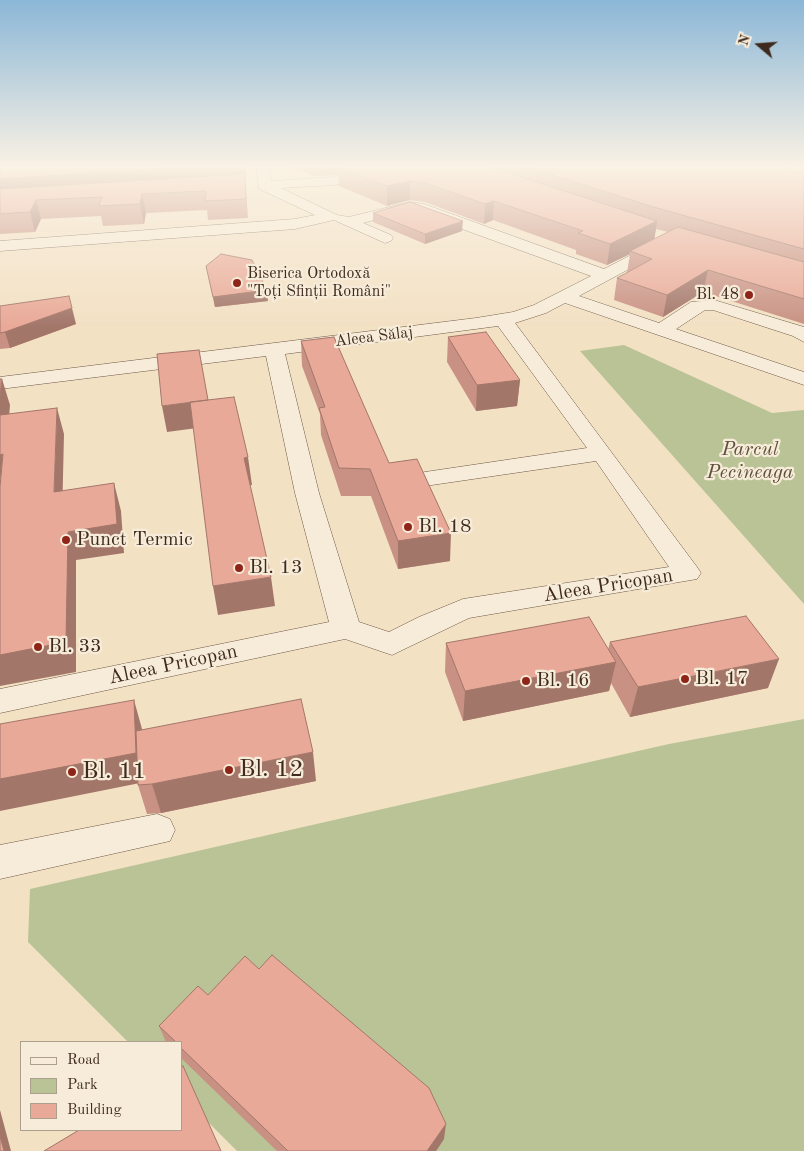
<!DOCTYPE html>
<html>
<head>
<meta charset="utf-8">
<style>
  body { margin:0 }
  #map { position:relative; width:804px; height:1151px; overflow:hidden; background:#f3e1c4; font-family:"Old Standard TT",serif }
  canvas { display:block }
  .legend { position:absolute; left:20px; top:1041px; width:162px; height:90px; box-sizing:border-box; background:#f7ecd9; border:1px solid #ad9f8e; margin:0; padding:6px 9px; list-style:none; font-size:15px; color:#3f2b1d }
  .legend li { display:flex; align-items:center; gap:10px; height:25px }
  .legend b { width:25px; border:1px solid #ad9f8e }
  .north { position:absolute; left:734px; top:20px; width:50px; height:50px; -webkit-text-stroke:4px #f7ecd9; paint-order:stroke; rotate:288deg; font-size:14px; font-weight:700; line-height:20px; text-align:center; color:#3f2b1d }
  .north::after { content:''; display:block; margin:auto; width:18px; height:22px; background:#3f2b1d; clip-path:polygon(50% 0,100% 100%,50% 72%,0 100%) }
</style>
</head>
<body>
<div id="map">
<canvas width="804" height="1151"></canvas>
<ul class="legend">
<li><b style="height:6px;background:#f7ecd9"></b>Road</li>
<li><b style="height:14px;background:#b9c396"></b>Park</li>
<li><b style="height:14px;background:#e9a998"></b>Building</li>
</ul>
<div class="north">N</div>
</div>
<script>
const g = document.querySelector('canvas').getContext('2d');
g.lineJoin = 'round';
function fillPath(path, color) {
  g.fillStyle = color;
  g.fill(path, 'evenodd');
}
function toPath(rows) {
  const path = new Path2D();
  for (const r of rows) {
    path.moveTo(r[0], r[1]);
    for (let i = 2; i < r.length; i += 2) path.lineTo(r[i], r[i + 1]);
  }
  return path;
}
function strokePath(path, color, width, dash) {
  g.strokeStyle = color;
  g.lineWidth = width;
  g.lineCap = dash ? 'butt' : 'round';
  g.setLineDash(dash || []);
  g.stroke(path);
}
function drawText(font, color, halo, rows, align = 'center') {
  g.font = font + ' "Old Standard TT",serif';
  g.lineWidth = 4.5;
  g.setLineDash([]);
  g.textBaseline = 'middle';
  g.strokeStyle = halo;
  g.fillStyle = color;
  for (const [text, x, y, turn = 0] of rows) {
    g.save();
    g.translate(x, y);
    g.rotate((+turn || 0) * Math.PI / 180);
    g.textAlign = isNaN(turn) ? turn : align;
    if (halo) g.strokeText(text, 0, 0);
    g.fillText(text, 0, 0);
    g.restore();
  }
}
const green = toPath([
  [624,345,772,413,804,410,804,604,580,351],
  [804,719,804,1151,237,1151,181,1095,181,1042,128,1042,28,942,30,889,669,744]
]);
const street = toPath([
  [256,166,270,166,271,181,333,177,374,166,395,166,393,169,334,185,281,188,337,215,349,217,410,202,424,204,604,269,656,242,668,242,670,245,668,248,579,296,659,323,691,302,714,300,804,327,804,342,793,336,713,310,705,310,676,329,804,372,804,385,565,303,546,313,515,323,697,567,701,573,697,579,469,618,392,655,345,639,0,713,0,689,329,622,295,493,266,356,0,389,0,377,476,318,513,312,534,305,591,276,410,210,363,223,391,235,393,238,391,241,385,243,334,220,295,229,0,251,0,241,295,219,315,215,259,189,256,166],
  [498,326,587,448,425,472,416,474,413,479,416,484,425,486,596,461,669,567,463,599,419,617,389,632,359,622,319,493,285,354,498,326],
  [157,814,170,819,175,830,170,841,0,879,0,845,157,814]
]);
const wall = toPath([
  [0,166,251,166,251,167,246,167,246,181,245,181,248,218,208,220,207,210,146,213,144,224,103,226,101,216,41,219,35,232,0,234],
  [288,166,780,166,804,172,804,324,703,292,663,317,614,300,617,278,627,273,630,254,607,265,576,254,576,250,493,220,484,224,425,202,410,200,387,206,339,186,338,174,333,175,315,176],
  [656,229,668,232,654,239],
  [373,213,462,231,425,244,373,222],
  [206,266,268,301,215,307],
  [0,306,76,324,10,348,0,349],
  [448,337,520,380,517,406,476,411,447,362],
  [301,341,389,463,450,561,398,569,371,496,341,496,321,435,320,414,302,366],
  [610,642,768,688,630,717,611,683,609,691,463,721,445,672,446,643,608,650],
  [142,730,316,781,161,813,147,814,138,785],
  [208,995,444,1139,436,1151,277,1151,181,1058,181,1042,166,1042,159,1026]
]);
const shadedWall = toPath([
  [196,166,246,166,246,181,245,181,248,218,246,199,245,181,0,199,0,179],
  [332,166,368,166,338,167,338,174,333,175],
  [410,181,410,200,387,206,387,186],
  [142,194,146,213,144,224,140,204],
  [36,200,41,219,35,232,30,212],
  [494,201,493,220,484,224,485,204],
  [463,221,462,231,425,244,425,234],
  [657,221,654,242,630,251,630,254,607,265,610,244],
  [708,270,703,292,663,317,667,295],
  [267,290,268,301,215,307,213,297],
  [72,308,76,324,10,348,5,332],
  [2,379,10,405,7,442,0,443,0,397],
  [520,380,517,406,476,411,477,385],
  [208,400,212,426,167,432,162,406],
  [57,408,64,434,62,520,54,492],
  [3,454,0,484,0,455],
  [248,457,252,485,248,485,244,458],
  [114,483,121,511,124,553,76,560,76,672,0,686,0,655,68,532],
  [451,533,450,561,398,569,398,541],
  [271,577,275,606,218,615,213,586],
  [779,659,768,688,630,717,638,687],
  [616,662,609,691,463,721,465,691],
  [134,700,142,729,145,782,0,811,0,779],
  [313,752,316,781,161,813,152,784],
  [0,1110,11,1151,4,1151,0,1136],
  [446,1124,444,1139,436,1151,427,1151]
]);
const building = toPath([
  [0,166,196,166,0,179,0,166],
  [343,166,487,166,657,221,610,244,578,233,583,231,494,201,485,204,425,183,410,181,387,186,338,167,343,166],
  [525,166,780,166,804,172,804,249,650,206,525,166],
  [245,174,246,199,205,201,206,191,142,194,140,204,99,206,102,197,36,200,30,212,0,214,0,189,245,174],
  [410,202,463,221,425,234,373,213,410,202],
  [678,227,804,262,804,299,708,270,667,295,617,278,652,259,630,251,678,227],
  [221,254,252,260,267,290,213,297,206,266,221,254],
  [69,296,72,308,5,332,0,333,0,306,69,296],
  [486,332,520,380,477,385,448,337,486,332],
  [334,337,389,463,417,459,451,533,398,541,370,469,339,468,319,408,325,407,301,341,334,337],
  [199,350,208,400,162,406,157,354,199,350],
  [0,379,2,379,0,397,0,379],
  [234,397,248,457,244,458,271,577,213,586,190,402,234,397],
  [57,408,54,492,114,483,117,524,68,532,66,642,0,655,0,487,3,454,0,455,0,415,57,408],
  [746,616,779,659,638,687,610,642,746,616],
  [589,617,616,662,465,691,446,643,589,617],
  [301,699,313,752,152,784,138,785,136,731,301,699],
  [134,700,136,753,0,779,0,724,134,700],
  [272,955,429,1088,446,1124,427,1151,288,1151,181,1048,181,1042,176,1042,159,1026,198,986,208,995,245,956,259,969,272,955],
  [183,1066,221,1151,44,1151,79,1130,181,1130,181,1068,183,1066],
  [0,1136,4,1151,0,1151,0,1136]
]);
const markers = [
  [237,283,5,"#8f2418"],
  [749,295,5,"#8f2418"],
  [408,527,5,"#8f2418"],
  [66,540,5,"#8f2418"],
  [239,568,5,"#8f2418"],
  [38,647,5,"#8f2418"],
  [685,679,5,"#8f2418"],
  [526,681,5,"#8f2418"],
  [229,770,5,"#8f2418"],
  [72,772,5,"#8f2418"]
];
const farPoinames = [
  ["Biserica Ortodoxă",247,274],
  ["\"Toți Sfinții Români\"",247,292],
  ["Bl. 48",739,295,"right"]
];
const farStreetnames = [
  ["Aleea Sălaj",374,337,-7]
];
const parkNames = [
  ["Parcul",750,450],
  ["Pecineaga",750,473]
];
const poiNames = [
  ["Bl. 18",418,527],
  ["Punct Termic",76,540],
  ["Bl. 13",249,568],
  ["Bl. 33",48,647],
  ["Bl. 17",695,679],
  ["Bl. 16",536,681]
];
const streetNames = [
  ["Aleea Pricopan",608,586,-9],
  ["Aleea Pricopan",173,665,-12]
];
const nearPoinames = [
  ["Bl. 12",239,770],
  ["Bl. 11",82,772]
];
fillPath(green, '#b9c396');
strokePath(street, '#6c5847', 1);
fillPath(street, '#f7ecd9');
fillPath(wall, '#c89183');
fillPath(shadedWall, '#a3766a');
fillPath(building, '#e9a998');
strokePath(building, '#a3766a', 1);
const sky = g.createLinearGradient(0, 0, 0, 327);
sky.addColorStop(0, '#8bb7d7');
sky.addColorStop(0.51, '#faf2e4');
sky.addColorStop(1, '#faf2e400');
g.fillStyle = sky;
g.fillRect(0, 0, 804, 327);
for (const [x, y, r, color] of markers) {
  const dot = new Path2D();
  dot.arc(x, y, r, 0, 2 * Math.PI);
  g.fillStyle = color;
  g.fill(dot);
  strokePath(dot, '#f7ecd9', 2);
}
drawText('16px', '#3f2b1d', '#f7ecd9', farPoinames, 'left');
drawText('16px', '#3f2b1d', '#f7ecd9', farStreetnames);
drawText('italic 20px', '#5e513b', '#f7ecd9', parkNames);
drawText('20px', '#3f2b1d', '#f7ecd9', poiNames, 'left');
drawText('20px', '#3f2b1d', '#f7ecd9', streetNames);
drawText('24px', '#3f2b1d', '#f7ecd9', nearPoinames, 'left');
</script>
</body>
</html>
